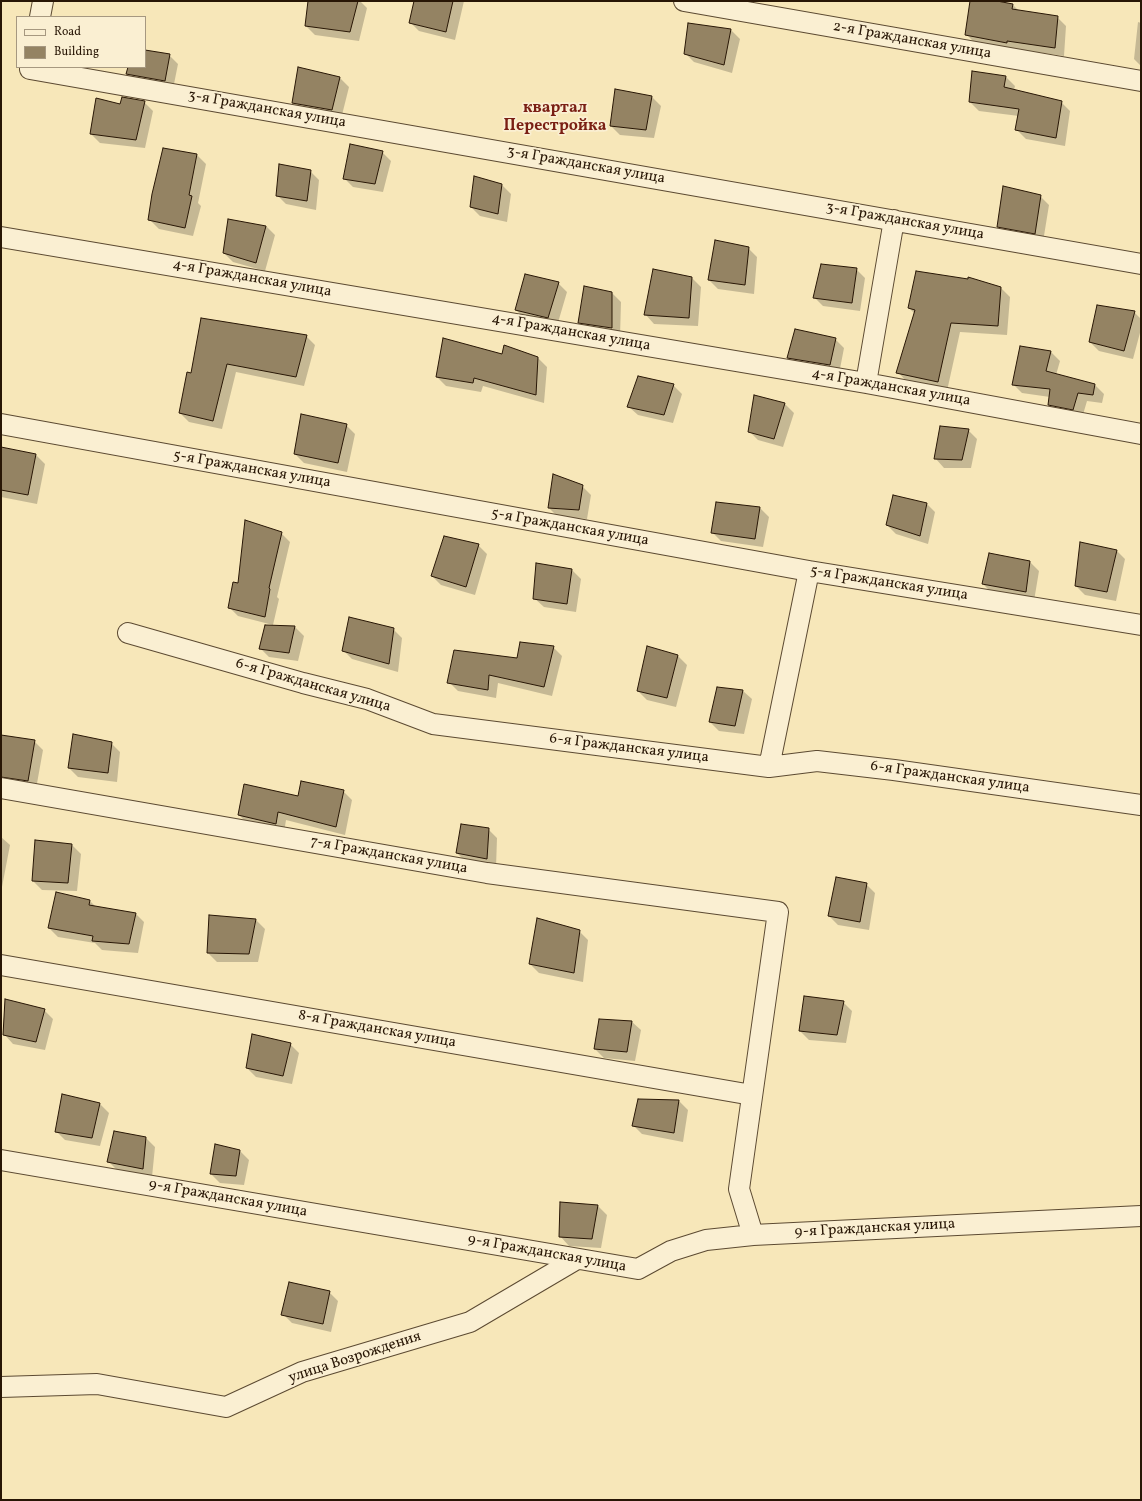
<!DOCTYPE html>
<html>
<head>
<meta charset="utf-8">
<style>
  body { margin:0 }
  #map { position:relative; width:1142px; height:1501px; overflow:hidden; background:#f7e7b9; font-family:Vollkorn,serif }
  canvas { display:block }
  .frame { position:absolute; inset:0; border:2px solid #281605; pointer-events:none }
  .legend { position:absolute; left:16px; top:16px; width:130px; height:52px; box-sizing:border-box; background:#faefd2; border:1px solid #a69880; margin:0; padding:5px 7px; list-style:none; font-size:12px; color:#281605 }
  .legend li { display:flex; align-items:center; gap:8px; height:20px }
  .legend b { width:20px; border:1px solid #a69880 }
</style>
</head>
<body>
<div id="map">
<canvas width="1142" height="1501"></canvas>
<div class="frame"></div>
<ul class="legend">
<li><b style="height:5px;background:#faefd2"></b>Road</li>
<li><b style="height:11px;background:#948363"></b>Building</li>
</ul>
</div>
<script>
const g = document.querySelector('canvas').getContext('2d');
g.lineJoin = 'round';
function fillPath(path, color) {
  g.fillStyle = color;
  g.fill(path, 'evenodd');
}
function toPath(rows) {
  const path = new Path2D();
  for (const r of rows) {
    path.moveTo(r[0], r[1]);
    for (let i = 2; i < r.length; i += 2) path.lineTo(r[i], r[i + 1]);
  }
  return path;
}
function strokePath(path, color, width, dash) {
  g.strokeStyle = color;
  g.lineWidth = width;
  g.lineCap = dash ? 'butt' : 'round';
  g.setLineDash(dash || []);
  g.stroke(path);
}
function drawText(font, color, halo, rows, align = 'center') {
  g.font = font + ' Vollkorn,serif';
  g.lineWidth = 3.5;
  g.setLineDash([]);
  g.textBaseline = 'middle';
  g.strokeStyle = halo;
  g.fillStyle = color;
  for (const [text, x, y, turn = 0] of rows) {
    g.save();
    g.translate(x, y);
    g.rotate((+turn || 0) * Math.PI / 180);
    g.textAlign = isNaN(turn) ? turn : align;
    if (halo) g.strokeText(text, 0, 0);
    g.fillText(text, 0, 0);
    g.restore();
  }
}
const shadow = toPath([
  [309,1,360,1,367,8,359,41,315,35,306,26],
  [415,1,464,1,455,40,419,31,410,22],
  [971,1,990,1,1013,5,1020,12,1057,17,1066,26,1064,56,975,43,966,34],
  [1138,22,1141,23,1141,66,1134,59],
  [689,24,731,30,740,39,732,73,694,62,685,53],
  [145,51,169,55,178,64,173,89,136,83,127,74,129,67,145,67],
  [299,69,340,78,349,87,341,119,302,112,293,103],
  [973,72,1006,77,1015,86,1014,90,1061,102,1070,111,1065,146,1026,139,1017,130,1019,116,979,111,970,102],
  [616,90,652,97,661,106,654,138,620,135,611,126],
  [144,102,153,111,145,148,100,143,91,134,121,105],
  [164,149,197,155,206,164,198,203,201,206,193,236,159,229,150,220],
  [382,152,391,161,383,192,353,187,344,178],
  [310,171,319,180,316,210,286,204,277,195],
  [502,185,511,194,507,222,480,216,471,207],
  [1040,196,1049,205,1043,242,1007,235,998,226],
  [266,226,275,235,265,271,233,262,224,253],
  [748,248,757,257,754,294,718,289,709,280],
  [856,269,865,278,860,311,823,306,814,297],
  [692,278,701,287,698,326,654,324,646,315],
  [558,283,567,292,557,326,525,319,516,310],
  [1001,288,1010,297,1007,335,960,332,947,391,906,381,898,372,915,314,909,308],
  [612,293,621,302,620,337,588,331,579,322],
  [1134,312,1141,319,1141,329,1133,359,1099,351,1090,342],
  [306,336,315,345,304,386,236,372,222,429,189,422,180,413,192,374],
  [835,339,844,348,839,374,797,367,788,358],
  [1020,347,1051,352,1060,361,1056,375,1095,385,1104,394,1102,403,1087,401,1082,418,1058,414,1049,405,1050,397,1022,393,1013,384],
  [503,355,538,358,547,367,544,403,483,386,481,392,446,386,437,377],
  [673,385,682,394,673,423,638,415,629,407],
  [785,404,794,413,783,447,758,440,749,431],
  [346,425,355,434,347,472,304,463,295,454],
  [968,430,977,439,971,468,944,468,936,459],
  [1,448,36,455,45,464,37,504,1,497],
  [582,486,591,495,587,519,558,517,549,508],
  [926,503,935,512,928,544,896,534,887,525],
  [760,508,769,517,763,547,721,541,712,532],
  [281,533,290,542,277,597,279,599,273,625,238,616,229,607,239,584],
  [478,545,487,554,475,595,441,585,432,576],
  [1116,550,1125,559,1116,601,1085,595,1076,586],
  [1030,562,1039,571,1034,601,992,593,983,584],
  [572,570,581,579,576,612,544,607,534,598],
  [266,626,295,627,304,636,298,661,269,657,260,648],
  [393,629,402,638,398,672,352,659,343,650],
  [553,647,562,656,552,696,498,683,496,698,458,691,449,682],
  [678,656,687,665,676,707,647,700,638,691],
  [718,688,743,691,752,699,744,734,719,731,710,722],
  [1,736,34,741,43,750,36,789,1,785],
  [111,743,120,752,117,782,78,777,69,768],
  [343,791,352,800,345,835,286,820,284,833,248,824,239,815,298,797],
  [488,829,497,838,496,868,466,862,457,853],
  [1,837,10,845,2,887,1,887],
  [72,845,81,854,77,891,42,890,33,881],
  [866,884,875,893,869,930,838,925,829,916],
  [90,901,96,907,135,913,144,922,138,953,102,950,95,943,58,937,49,928],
  [256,920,265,929,258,962,217,962,208,953],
  [579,931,588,940,583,982,539,973,530,964],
  [843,1002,852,1011,846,1043,809,1040,800,1031],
  [44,1010,53,1019,45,1050,13,1044,4,1034],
  [632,1022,641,1030,635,1061,604,1058,595,1049],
  [290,1044,299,1053,292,1084,256,1077,247,1068],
  [638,1100,679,1101,688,1110,683,1142,642,1134,633,1125],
  [100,1104,109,1113,100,1146,65,1140,56,1131],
  [146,1138,155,1147,152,1177,117,1170,108,1161],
  [240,1151,249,1160,244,1185,220,1183,211,1174],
  [561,1203,598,1206,607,1215,601,1248,569,1246,560,1236],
  [329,1292,338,1301,331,1332,292,1323,283,1314]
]);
const building = toPath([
  [308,1,358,1,350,32,305,26,308,1],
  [414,1,453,1,446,32,409,23,414,1],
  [970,1,997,1,1013,4,1012,9,1058,16,1055,48,1007,41,1007,43,965,35,970,1],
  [688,23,731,29,724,65,684,54,688,23],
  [145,50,170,54,165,81,126,74,128,67,145,67,145,50],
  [298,67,340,77,332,110,292,103,298,67],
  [972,71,1006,76,1004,87,1062,101,1056,138,1015,130,1019,109,969,102,972,71],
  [615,89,652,96,646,130,610,126,615,89],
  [122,97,145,101,136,140,90,134,96,98,120,104,122,97],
  [350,144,383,151,375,184,343,179,350,144],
  [163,148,197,154,189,195,192,196,185,228,148,220,152,194,163,148],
  [279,164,311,170,307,201,276,196,279,164],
  [474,176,502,184,498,214,470,207,474,176],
  [1003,186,1041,195,1035,234,997,227,1003,186],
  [228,219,266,226,256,263,223,253,228,219],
  [715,240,749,247,745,285,708,280,715,240],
  [821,264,857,268,852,303,813,298,821,264],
  [653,269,692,277,689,318,644,315,653,269],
  [916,271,968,279,968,277,1001,287,998,326,951,323,938,382,896,373,915,310,908,308,916,271],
  [525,274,559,282,548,318,515,310,525,274],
  [584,286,612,292,612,328,578,323,584,286],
  [1097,305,1135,311,1124,351,1089,342,1097,305],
  [201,318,307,335,296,377,227,364,213,421,179,413,187,372,191,373,201,318],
  [795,329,836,338,830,365,787,358,795,329],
  [443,338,502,354,504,345,538,357,536,395,474,378,473,383,436,377,443,338],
  [1020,346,1051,351,1046,371,1095,384,1093,395,1078,393,1073,410,1048,405,1050,389,1012,385,1020,346],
  [638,376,674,384,664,415,627,407,638,376],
  [754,395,785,403,774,439,748,432,754,395],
  [301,414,347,424,338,463,294,454,301,414],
  [940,426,969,429,962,460,934,459,940,426],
  [1,447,36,454,28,495,1,490,1,447],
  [553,474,583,485,579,510,548,508,553,474],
  [893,495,927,503,920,536,886,525,893,495],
  [716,502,760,507,755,539,711,533,716,502],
  [245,520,282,532,269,588,270,589,265,617,228,608,233,582,238,583,245,520],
  [444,536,479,544,466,587,431,576,444,536],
  [1080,542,1117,550,1107,592,1075,586,1080,542],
  [989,553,1030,561,1026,592,982,584,989,553],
  [536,563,572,569,567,604,533,599,536,563],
  [349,617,394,628,389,664,342,651,349,617],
  [265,625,295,626,289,653,259,649,265,625],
  [520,642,554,646,544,687,489,675,488,690,447,683,454,650,517,658,520,642],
  [647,646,678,655,667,698,637,691,647,646],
  [717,687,743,690,735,726,709,722,717,687],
  [73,734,112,742,108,773,68,768,73,734],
  [1,735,35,740,28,781,1,777,1,735],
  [301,781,344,790,336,827,278,812,276,824,238,815,244,784,298,796,301,781],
  [461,824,489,828,487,859,456,853,461,824],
  [35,840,72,844,68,883,32,881,35,840],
  [836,877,867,883,860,922,828,916,836,877],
  [56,892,90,900,89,905,136,913,129,944,92,941,93,936,48,928,56,892],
  [209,915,256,919,249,954,207,953,209,915],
  [537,918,580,930,574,973,529,964,537,918],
  [804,996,844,1001,837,1035,799,1031,804,996],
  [5,999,45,1009,36,1042,3,1035,5,999],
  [599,1019,632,1021,627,1052,594,1049,599,1019],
  [252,1034,291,1043,283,1076,246,1068,252,1034],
  [62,1094,100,1103,92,1138,55,1132,62,1094],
  [638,1099,679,1100,674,1133,632,1126,638,1099],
  [114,1131,146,1137,143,1169,107,1162,114,1131],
  [215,1144,240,1150,236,1176,210,1174,215,1144],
  [560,1202,598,1205,592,1239,559,1237,560,1202],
  [289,1282,330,1291,323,1324,281,1315,289,1282]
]);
const street = toPath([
  [684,1,1141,81],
  [40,17,43,1],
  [31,67,30,69,1141,264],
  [1,237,866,383,1141,434],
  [866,383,894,220],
  [1,424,809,571,1141,625],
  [128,633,303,683,367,699,433,724,769,767,817,761,894,770,1141,805],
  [769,767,809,571],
  [1,788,487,873,778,912,739,1189,753,1235],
  [1,965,752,1095],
  [1,1160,638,1269,671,1251,706,1240,753,1235,1141,1216],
  [1,1387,97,1384,226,1407,302,1372,470,1322,577,1259]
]);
const streetNames = [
  ["2-я Гражданская улица",912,41,10],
  ["3-я Гражданская улица",267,110,10],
  ["3-я Гражданская улица",586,166,10],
  ["3-я Гражданская улица",905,222,10],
  ["4-я Гражданская улица",252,279,10],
  ["4-я Гражданская улица",571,333,10],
  ["4-я Гражданская улица",891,388,10],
  ["5-я Гражданская улица",252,470,10],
  ["5-я Гражданская улица",570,528,10],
  ["5-я Гражданская улица",889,584,9],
  ["6-я Гражданская улица",313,686,16],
  ["6-я Гражданская улица",629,749,7],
  ["6-я Гражданская улица",950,778,8],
  ["7-я Гражданская улица",389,856,10],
  ["8-я Гражданская улица",377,1030,10],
  ["9-я Гражданская улица",228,1199,10],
  ["9-я Гражданская улица",875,1229,-3],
  ["9-я Гражданская улица",547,1254,10],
  ["улица Возрождения",355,1358,-18]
];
const neighbourhoodNames = [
  ["квартал",555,109],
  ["Перестройка",555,127]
];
fillPath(shadow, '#0003');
fillPath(building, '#948363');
strokePath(building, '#281605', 1);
strokePath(street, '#5c4a32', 22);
strokePath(street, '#faefd2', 20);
drawText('15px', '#281605', '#faefd2', streetNames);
drawText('bold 16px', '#7a1f14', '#faefd2', neighbourhoodNames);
</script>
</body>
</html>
